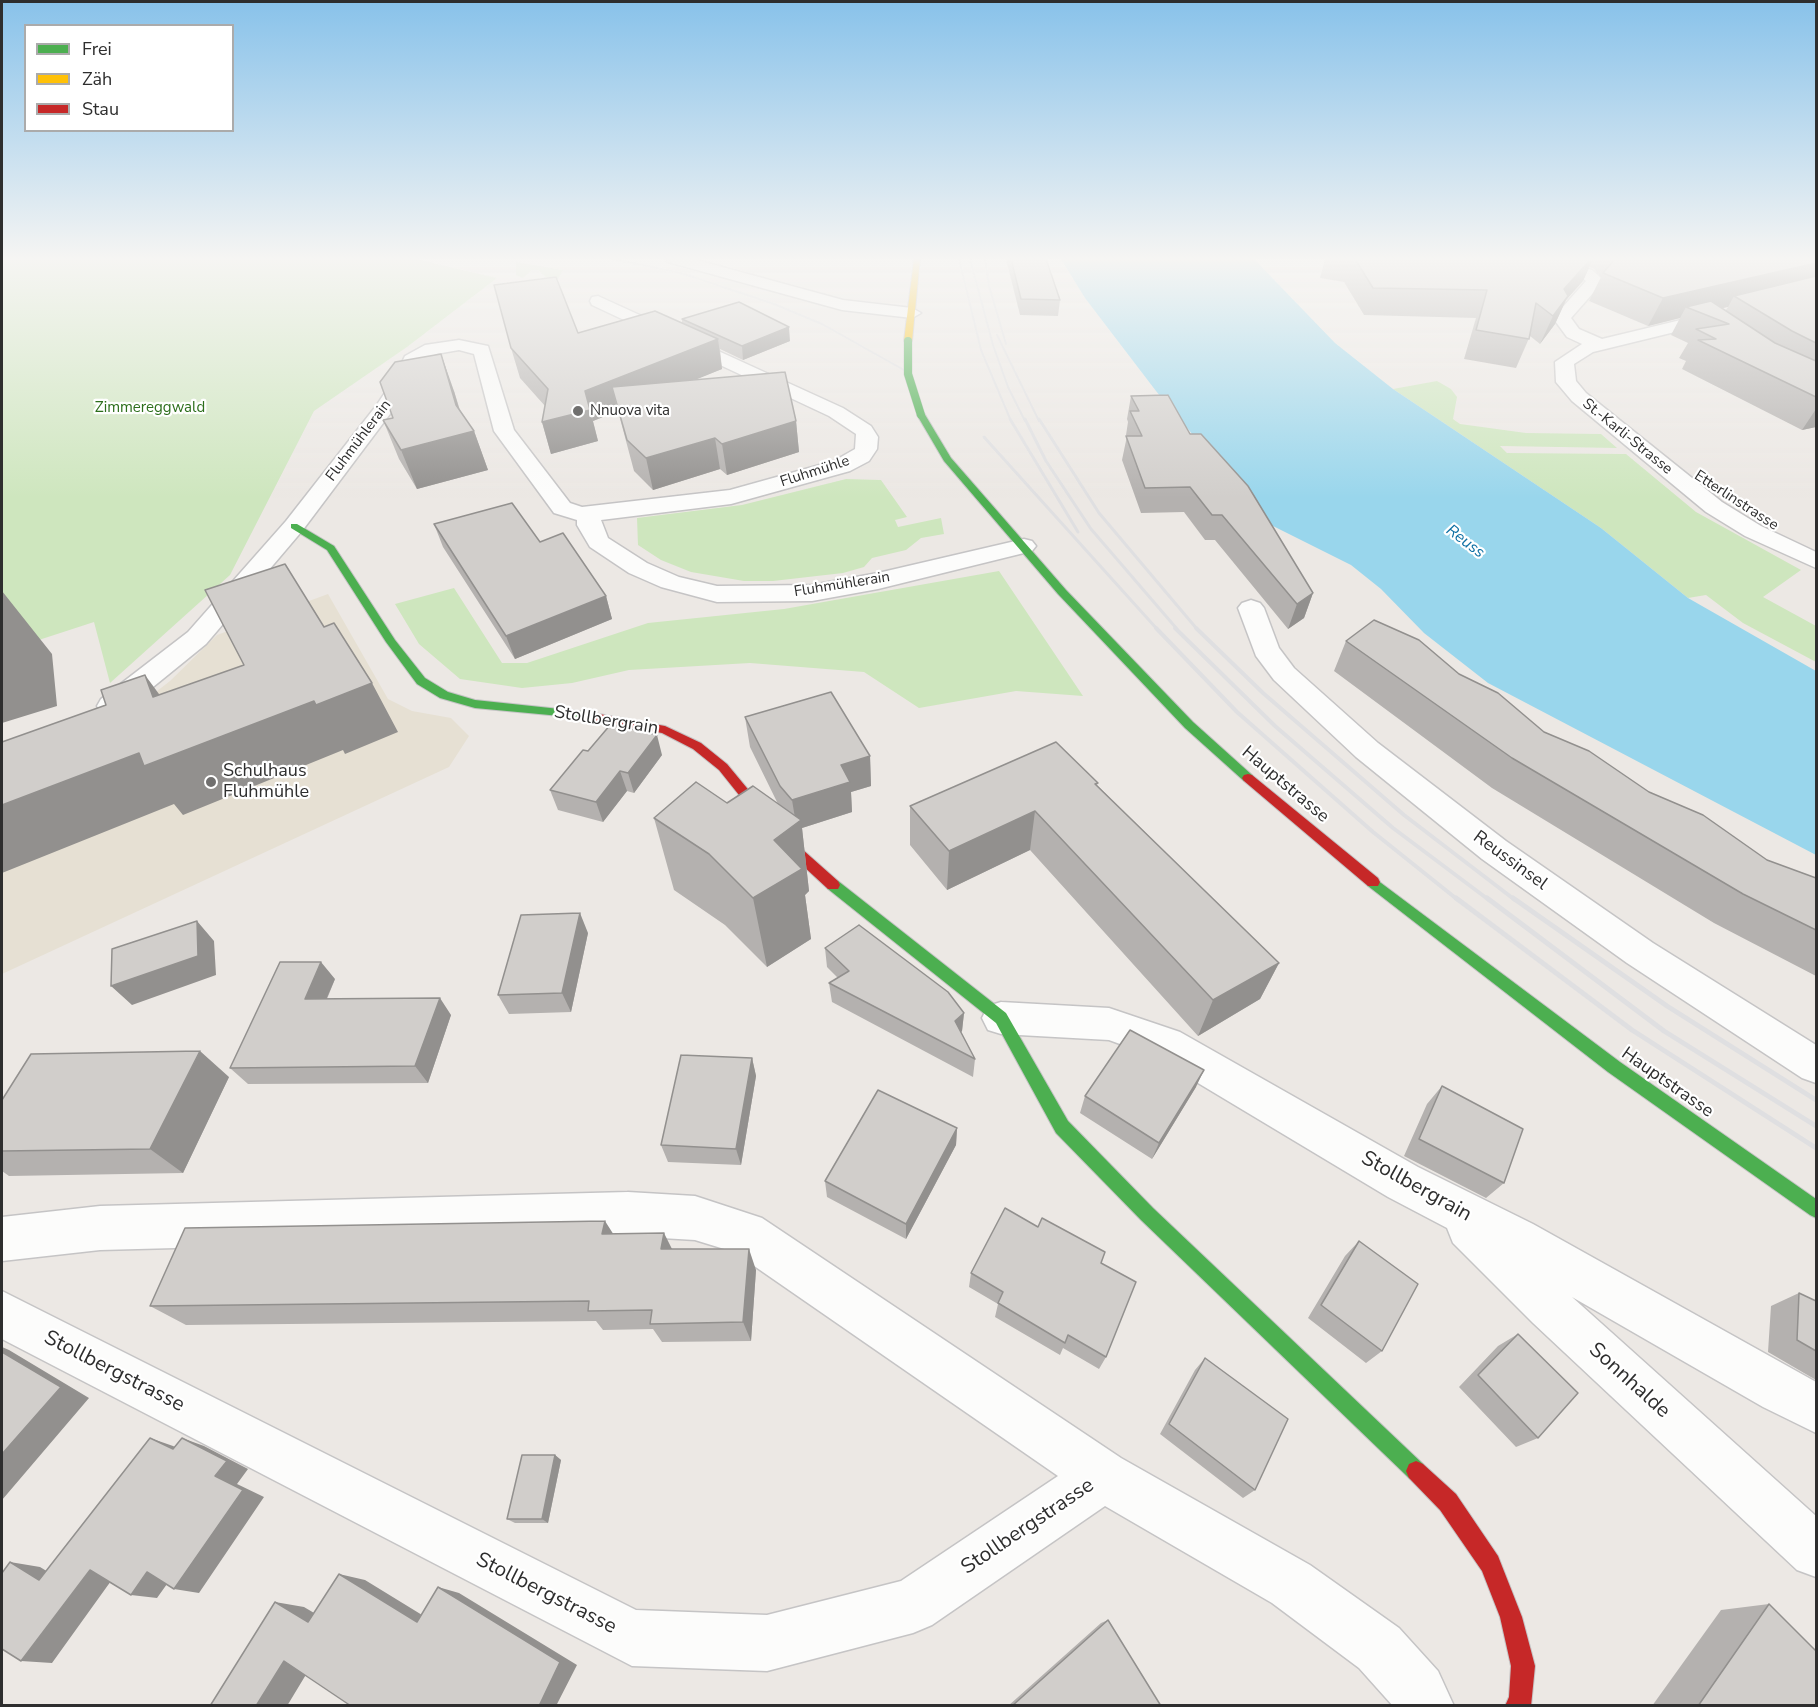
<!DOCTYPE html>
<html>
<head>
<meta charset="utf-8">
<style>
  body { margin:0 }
  #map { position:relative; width:1818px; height:1707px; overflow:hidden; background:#ece8e4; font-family:"Nunito Sans",sans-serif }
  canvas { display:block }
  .frame { position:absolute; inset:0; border:3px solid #2e2e2e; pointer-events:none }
  .legend { position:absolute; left:24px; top:24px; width:210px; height:108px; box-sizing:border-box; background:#fff; border:2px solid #ababab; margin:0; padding:8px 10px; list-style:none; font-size:18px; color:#2e2e2e }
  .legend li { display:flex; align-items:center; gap:12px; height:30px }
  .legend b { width:30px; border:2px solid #ababab }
</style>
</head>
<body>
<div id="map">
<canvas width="1818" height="1707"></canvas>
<div class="frame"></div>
<ul class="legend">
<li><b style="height:8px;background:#4caf50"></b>Frei</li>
<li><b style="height:8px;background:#ffc107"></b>Zäh</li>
<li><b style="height:8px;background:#c62828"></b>Stau</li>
</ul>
</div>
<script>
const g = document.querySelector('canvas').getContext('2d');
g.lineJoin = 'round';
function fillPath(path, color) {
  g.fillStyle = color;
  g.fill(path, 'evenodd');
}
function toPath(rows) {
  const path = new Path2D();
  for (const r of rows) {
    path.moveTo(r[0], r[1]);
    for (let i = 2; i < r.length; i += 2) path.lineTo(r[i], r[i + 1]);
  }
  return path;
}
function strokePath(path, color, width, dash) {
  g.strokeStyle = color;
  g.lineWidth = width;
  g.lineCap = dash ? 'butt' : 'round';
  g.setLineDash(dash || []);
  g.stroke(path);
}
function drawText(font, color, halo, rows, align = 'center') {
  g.font = font + ' "Nunito Sans",sans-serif';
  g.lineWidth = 4.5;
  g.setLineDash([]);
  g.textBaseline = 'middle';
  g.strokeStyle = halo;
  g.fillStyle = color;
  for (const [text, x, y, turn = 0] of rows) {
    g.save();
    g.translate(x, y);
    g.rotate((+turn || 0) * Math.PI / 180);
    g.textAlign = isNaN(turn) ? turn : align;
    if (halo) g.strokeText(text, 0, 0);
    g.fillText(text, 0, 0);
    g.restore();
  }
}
const education = toPath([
  [328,594,388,699,412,711,451,718,469,736,449,767,2,974,2,785,121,719,170,681,217,635]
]);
const green = toPath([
  [2,259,415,259,497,278,407,347,314,411,230,575,110,683,94,622,2,652],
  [516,262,563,270,558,279,549,280,538,270,532,270,523,278,516,275],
  [1437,381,1451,389,1457,397,1453,419,1460,424,1526,433,1601,434,1617,448,1500,446,1507,453,1626,454,1696,512,1801,570,1763,597,1816,626,1816,662,1743,623,1706,595,1688,598,1601,528,1393,389],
  [846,479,881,480,907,517,895,520,898,527,941,518,944,534,921,538,906,550,872,558,864,567,843,573,773,581,744,581,691,572,661,560,638,545,637,518,742,505],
  [999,571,1083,696,1016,691,919,708,864,672,750,663,629,670,572,683,522,688,460,679,419,644,395,604,454,588,502,663,527,663,648,623,784,609]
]);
const water = toPath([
  [1061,259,1254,259,1335,343,1393,389,1601,528,1688,598,1816,671,1816,855,1488,683,1424,633,1381,589,1351,565,1267,523,1156,391,1085,298]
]);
const street = toPath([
  [666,259,693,259,843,300,912,308,921,313,912,318,842,310,668,262,666,259],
  [1531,259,1557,259,1592,270,1601,278,1603,281,1601,284,1571,318,1579,329,1602,339,1718,311,1724,312,1727,316,1724,320,1593,352,1574,364,1576,381,1586,393,1722,502,1761,526,1816,552,1816,568,1745,536,1706,512,1572,401,1556,382,1555,362,1582,344,1567,337,1553,318,1586,281,1580,276,1531,259],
  [598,296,843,408,871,426,878,437,877,449,869,461,850,471,731,504,601,520,608,538,647,563,679,577,717,586,812,585,878,573,1024,539,1032,541,1036,546,1032,551,1024,553,878,589,812,601,717,602,661,587,629,573,590,547,577,525,577,520,554,513,494,431,474,354,459,350,436,354,420,363,414,379,390,414,302,531,206,644,121,713,111,715,101,713,97,706,101,699,188,632,286,521,376,406,394,379,405,356,425,345,459,340,488,346,514,430,570,503,582,507,730,490,834,461,855,449,856,434,829,416,592,305,590,301,592,297,598,296],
  [1251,600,1260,603,1264,608,1279,648,1294,668,1378,743,1506,841,1653,943,1816,1045,1816,1083,1802,1078,1627,963,1482,859,1356,757,1274,680,1256,656,1238,608,1242,603,1251,600],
  [1001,1002,1109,1008,1180,1032,1418,1167,1533,1224,1816,1382,1816,1433,1763,1407,1572,1297,1816,1516,1816,1577,1797,1570,1533,1323,1453,1243,1447,1228,1388,1197,1153,1056,1109,1040,1001,1034,988,1030,982,1018,988,1006,1001,1002],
  [628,1192,695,1196,762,1218,1121,1458,1310,1565,1399,1628,1438,1671,1454,1706,1393,1706,1359,1668,1272,1603,1105,1506,932,1625,913,1633,767,1671,632,1666,2,1339,2,1291,636,1610,767,1615,901,1581,1058,1476,734,1252,695,1240,628,1236,100,1250,2,1261,2,1217,100,1206,628,1192]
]);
const fast = toPath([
  [918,413,924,413,951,458,1066,590,1193,722,1252,775,1254,778,1252,781,1244,781,1185,728,1058,594,944,461,917,415,918,413],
  [291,524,297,524,334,546,395,640,425,678,448,692,475,700,588,712,592,713,594,716,592,719,475,708,440,698,417,684,386,642,327,550,291,528,291,524],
  [1373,877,1620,1062,1816,1199,1816,1218,1810,1215,1608,1072,1368,886,1366,882,1368,878,1373,877],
  [833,880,838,881,1006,1013,1068,1121,1153,1208,1423,1464,1426,1471,1423,1478,1416,1481,1409,1478,1141,1220,1056,1133,996,1023,828,889,826,885,828,881,833,880]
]);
const slow = toPath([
  [914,259,920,259,912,341,908,343,904,341,914,259]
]);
const jam = toPath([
  [588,712,665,726,701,743,727,764,785,834,838,881,840,885,838,889,828,889,775,840,719,770,693,749,662,733,584,719,582,716,584,713,588,712],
  [1248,774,1252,775,1378,878,1380,882,1378,886,1368,886,1244,781,1242,778,1244,775,1248,774],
  [1416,1461,1423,1464,1456,1494,1498,1556,1522,1617,1535,1666,1531,1706,1505,1706,1509,1697,1511,1666,1500,1617,1482,1571,1440,1510,1409,1478,1406,1471,1409,1464,1416,1461]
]);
const railFar3 = toPath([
  [613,259,681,273,774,304,822,324,904,370],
  [959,259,981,350,1011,421],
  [970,259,993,345,1008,387,1025,421],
  [985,259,989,286,1006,344],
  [997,335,1039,421]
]);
const railFar2 = toPath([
  [1010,419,1078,532],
  [1025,419,1046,461,1091,529,1177,629],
  [1039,419,1099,513,1197,629],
  [984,437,1157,629]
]);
const railFar1 = toPath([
  [1156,628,1237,712,1373,832,1458,900],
  [1175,628,1275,726,1393,828,1489,900],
  [1196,628,1263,693,1404,815,1515,900]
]);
const rail = toPath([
  [1456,898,1632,1030,1816,1148],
  [1487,898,1664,1031,1816,1126],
  [1513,898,1667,1006,1816,1100]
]);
const fastBridge = toPath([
  [908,341,908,374,921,415]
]);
const wall = toPath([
  [1006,259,1046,259,1060,300,1058,316,1020,315],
  [1325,259,1816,259,1816,427,1802,430,1682,369,1686,361,1679,358,1688,343,1671,335,1680,318,1648,326,1589,301,1601,277,1593,268,1589,267,1583,281,1566,300,1555,324,1540,344,1530,336,1516,368,1464,359,1476,318,1364,315,1344,282,1320,278],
  [1726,307,1728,307,1725,311,1721,308],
  [682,319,790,341,743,360,720,349,722,369,696,379,796,421,799,452,727,475,720,469,653,490,634,471,618,411,593,421,598,441,551,454,542,422,545,406,520,378,511,348,578,333,682,323],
  [454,391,460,410,474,431,488,470,417,489,399,459,383,420,393,418],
  [1131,396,1190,434,1313,593,1304,618,1288,629,1215,540,1205,540,1184,512,1141,513,1122,460,1127,436,1126,435,1128,422,1127,419],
  [434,524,540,542,606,596,612,619,515,659,443,547],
  [1346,641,1459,674,1544,732,1767,860,1816,878,1816,976,1714,923,1492,788,1334,671],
  [745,717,870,756,871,786,851,792,852,812,802,828,809,891,805,895,811,939,767,967,725,925,674,890,654,818,727,803,778,804,750,747],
  [588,751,662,755,634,793,627,791,603,822,558,810,550,790],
  [1098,783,1097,785,1279,963,1260,999,1198,1036,1030,850,947,890,910,845,910,806],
  [588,933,571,1012,509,1014,498,995],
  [825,948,964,1013,962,1031,961,1032,975,1059,973,1077,832,1002,829,983,838,978,827,967],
  [335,979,327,999,451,1015,428,1083,248,1084,230,1068],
  [752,1058,756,1076,741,1165,668,1162,661,1145],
  [229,1077,183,1173,9,1176,2,1171,2,1100],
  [1442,1086,1504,1183,1486,1198,1404,1156,1427,1104],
  [1196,1087,1152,1159,1080,1113,1085,1096],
  [957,1128,956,1145,906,1239,827,1197,825,1181],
  [613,1234,756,1270,751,1341,662,1342,653,1329,603,1330,596,1321,186,1325,150,1306],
  [1359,1241,1382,1351,1366,1363,1308,1318,1345,1256],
  [1101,1263,1106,1357,1099,1369,1063,1348,1060,1355,995,1317,998,1304,969,1287,971,1273],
  [1799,1293,1816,1301,1816,1380,1768,1352,1771,1306],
  [1518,1334,1538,1438,1516,1447,1459,1387,1498,1346],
  [1205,1358,1255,1490,1243,1498,1160,1434,1195,1370],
  [555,1455,561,1460,548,1523,515,1523,507,1519],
  [1769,1604,1816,1706,1652,1706,1721,1610],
  [1108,1620,1161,1706,1008,1706,1101,1623]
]);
const shadedWall = toPath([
  [1591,259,1593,259,1583,281,1566,300,1555,324,1540,344,1553,316,1561,306,1551,316,1564,289],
  [1816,263,1816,285,1734,296,1728,307,1701,313,1686,307,1680,318,1648,326,1663,298],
  [789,327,790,341,743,360,742,346],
  [718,339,722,369,619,411,612,387,618,411,593,421,585,391],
  [441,354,454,391,466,433,474,431,488,470,417,489,401,450,456,405],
  [1816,409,1816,427,1802,430],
  [590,410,598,441,551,454,542,422],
  [796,421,799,452,727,475,722,444],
  [715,438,720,469,653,490,646,458],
  [2,591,52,654,57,706,2,723],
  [1313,593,1304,618,1288,629,1297,604],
  [606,596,612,619,515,659,506,636],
  [145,675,181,724,153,697],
  [372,683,398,732,345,754,343,750,183,815,174,804,2,873,2,805,139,753],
  [657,735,662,755,634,793,628,773],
  [870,756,871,786,851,792,852,812,802,828,809,891,805,895,811,939,767,967,753,898,774,840,796,824,792,800,841,765],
  [620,771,627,791,603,822,596,802],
  [1035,811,1030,850,947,890,949,851],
  [580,913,588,933,571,1012,562,993],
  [197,921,214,941,216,975,132,1005,111,986],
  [321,962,335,979,319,1016,305,999],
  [1279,963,1260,999,1198,1036,1213,1000],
  [440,998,451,1015,428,1083,415,1066],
  [964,1013,962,1031,954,1039,955,1021],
  [200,1051,229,1077,183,1173,150,1149],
  [752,1058,756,1076,741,1165,736,1149],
  [1204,1070,1196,1087,1152,1159,1159,1143],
  [957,1128,956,1145,906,1239,906,1224],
  [605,1221,619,1243,602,1234],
  [664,1233,675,1255,661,1249],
  [749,1249,756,1270,751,1341,743,1322],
  [2,1347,9,1350,89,1398,2,1500],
  [150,1438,173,1446,196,1457,173,1449],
  [182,1438,204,1446,248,1469,237,1484,264,1497,199,1593,174,1589,215,1476],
  [555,1455,561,1460,548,1523,542,1519],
  [10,1562,40,1567,68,1584,39,1580],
  [90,1570,116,1574,52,1663,21,1661],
  [147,1572,172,1577,157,1598,131,1595],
  [339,1574,365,1580,440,1626,417,1622],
  [438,1587,459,1593,577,1665,556,1706,539,1706],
  [275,1602,304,1607,336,1626,308,1622],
  [284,1661,313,1663,287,1706,256,1706]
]);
const building = toPath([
  [1011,259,1046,259,1060,300,1021,299,1011,259],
  [1355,259,1591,259,1564,289,1568,296,1553,316,1536,303,1529,339,1476,330,1487,290,1373,288,1355,259],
  [1615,259,1816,259,1816,263,1663,298,1603,273,1615,259],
  [1816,276,1816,343,1792,331,1734,296,1816,276],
  [556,277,578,333,655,311,718,339,585,391,590,410,542,422,548,389,511,348,494,285,556,277],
  [1711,301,1775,343,1816,361,1816,397,1698,340,1716,339,1696,329,1729,324,1686,307,1711,301],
  [739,302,789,327,742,346,682,319,739,302],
  [441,354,456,405,474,431,401,450,383,420,393,418,380,382,395,362,441,354],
  [785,372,796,421,722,444,715,438,646,458,627,440,612,387,785,372],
  [1168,395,1190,434,1201,434,1248,486,1313,593,1297,604,1222,515,1212,515,1190,487,1145,488,1126,436,1142,436,1130,411,1139,411,1131,396,1168,395],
  [512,503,540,542,563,533,606,596,506,636,434,524,512,503],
  [285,564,324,627,334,623,372,683,316,705,314,701,144,766,139,753,2,805,2,742,106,705,101,690,145,675,153,697,244,665,205,590,285,564],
  [1374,620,1419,640,1459,674,1498,693,1544,732,1589,751,1649,792,1703,815,1767,860,1816,878,1816,930,1743,894,1512,758,1346,641,1374,620],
  [831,692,870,756,841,765,850,782,792,800,780,786,745,717,831,692],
  [611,724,657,735,628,773,620,771,596,802,550,790,583,750,588,751,611,724],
  [1056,742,1098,783,1095,784,1279,963,1213,1000,1035,811,949,851,910,806,1056,742],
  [696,782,727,803,753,786,801,820,774,840,802,869,753,898,709,854,654,818,696,782],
  [580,913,562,993,498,995,521,915,580,913],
  [197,921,198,956,111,986,112,949,197,921],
  [859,925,948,992,964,1013,955,1021,975,1059,829,983,849,971,825,948,859,925],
  [280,962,321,962,305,999,440,998,415,1066,230,1068,280,962],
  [1130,1030,1204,1070,1159,1143,1085,1096,1130,1030],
  [200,1051,150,1149,2,1151,2,1100,31,1054,200,1051],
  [681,1055,752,1058,736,1149,661,1145,681,1055],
  [1442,1086,1523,1129,1504,1183,1419,1139,1442,1086],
  [878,1090,957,1128,906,1224,825,1181,878,1090],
  [1005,1208,1038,1227,1042,1218,1105,1252,1101,1263,1136,1282,1106,1357,1068,1335,1065,1343,998,1303,1003,1292,971,1273,1005,1208],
  [605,1221,602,1234,664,1233,661,1249,749,1249,743,1322,650,1324,652,1310,588,1311,589,1301,150,1306,185,1228,605,1221],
  [1359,1241,1418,1284,1382,1351,1321,1305,1359,1241],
  [1799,1293,1816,1301,1816,1351,1797,1340,1799,1293],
  [1518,1334,1578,1393,1538,1438,1478,1375,1518,1334],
  [2,1352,61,1387,2,1454,2,1352],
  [1205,1358,1288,1419,1255,1490,1169,1424,1205,1358],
  [150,1438,173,1449,182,1438,227,1461,215,1476,243,1490,174,1589,147,1572,131,1595,90,1570,21,1661,2,1649,2,1573,10,1562,39,1580,150,1438],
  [522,1455,555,1455,542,1519,507,1519,522,1455],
  [339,1574,417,1622,438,1587,560,1662,539,1706,351,1706,284,1661,256,1706,210,1706,275,1602,308,1622,339,1574],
  [1769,1604,1816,1651,1816,1706,1698,1706,1769,1604],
  [1108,1620,1161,1706,1012,1706,1108,1620]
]);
const markers = [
  [578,411,6,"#706f6e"],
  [211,782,6,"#706f6e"]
];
const farParknames = [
  ["Zimmereggwald",150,408]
];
const farPoinames = [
  ["Nnuova vita",590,411]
];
const farStreetnames = [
  ["St.-Karli-Strasse",1627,437,39],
  ["Fluhmühlerain",359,441,-53],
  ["Fluhmühle",815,472,-18],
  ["Etterlinstrasse",1736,501,33],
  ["Fluhmühlerain",842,585,-9]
];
const farWaternames = [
  ["Reuss",1465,542,37]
];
const streetNames = [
  ["Stollbergrain",606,721,9],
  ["Hauptstrasse",1285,785,40],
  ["Reussinsel",1510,861,36],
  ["Hauptstrasse",1667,1083,35]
];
const poiNames = [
  ["Schulhaus",223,772],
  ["Fluhmühle",223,793]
];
const nearStreetnames = [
  ["Stollbergrain",1416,1187,29],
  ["Stollbergstrasse",114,1372,27],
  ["Sonnhalde",1629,1381,42],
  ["Stollbergstrasse",1028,1527,-34],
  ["Stollbergstrasse",546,1594,27]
];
fillPath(education, '#e6e0d3');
fillPath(green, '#cee6be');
fillPath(water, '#99d6ec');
strokePath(street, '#c5c4c5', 3);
strokePath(fast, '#c5c4c5', 2);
strokePath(slow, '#c5c4c5', 2);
strokePath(jam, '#c5c4c5', 2);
fillPath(street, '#fcfcfb');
fillPath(fast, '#4caf50');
fillPath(slow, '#ffc107');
fillPath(jam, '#c62828');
strokePath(railFar3, '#dfdfe1', 2);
strokePath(railFar2, '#dfdfe1', 3);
strokePath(railFar1, '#dfdfe1', 4);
strokePath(rail, '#dfdfe1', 5);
strokePath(fastBridge, '#c6c5c4', 9, []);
strokePath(fastBridge, '#4caf50', 8);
fillPath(wall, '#b4b1af');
fillPath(shadedWall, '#92908e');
fillPath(building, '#d1cecb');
strokePath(building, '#92908e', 1.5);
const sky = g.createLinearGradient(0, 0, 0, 498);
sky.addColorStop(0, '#88c2ea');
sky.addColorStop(0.52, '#f6f5f3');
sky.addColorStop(1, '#f6f5f300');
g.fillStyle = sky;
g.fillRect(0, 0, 1818, 498);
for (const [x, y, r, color] of markers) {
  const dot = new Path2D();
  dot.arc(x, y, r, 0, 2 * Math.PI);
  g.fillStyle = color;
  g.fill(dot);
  strokePath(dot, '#fff', 2);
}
drawText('15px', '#2c6e1b', '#fff', farParknames);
drawText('15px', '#2e2e2e', '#fff', farPoinames, 'left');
drawText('15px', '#2e2e2e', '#fff', farStreetnames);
drawText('italic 16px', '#0d6fa3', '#fff', farWaternames);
drawText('18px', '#2e2e2e', '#fff', streetNames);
drawText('18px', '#2e2e2e', '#fff', poiNames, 'left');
drawText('21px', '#2e2e2e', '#fff', nearStreetnames);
</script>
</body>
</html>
